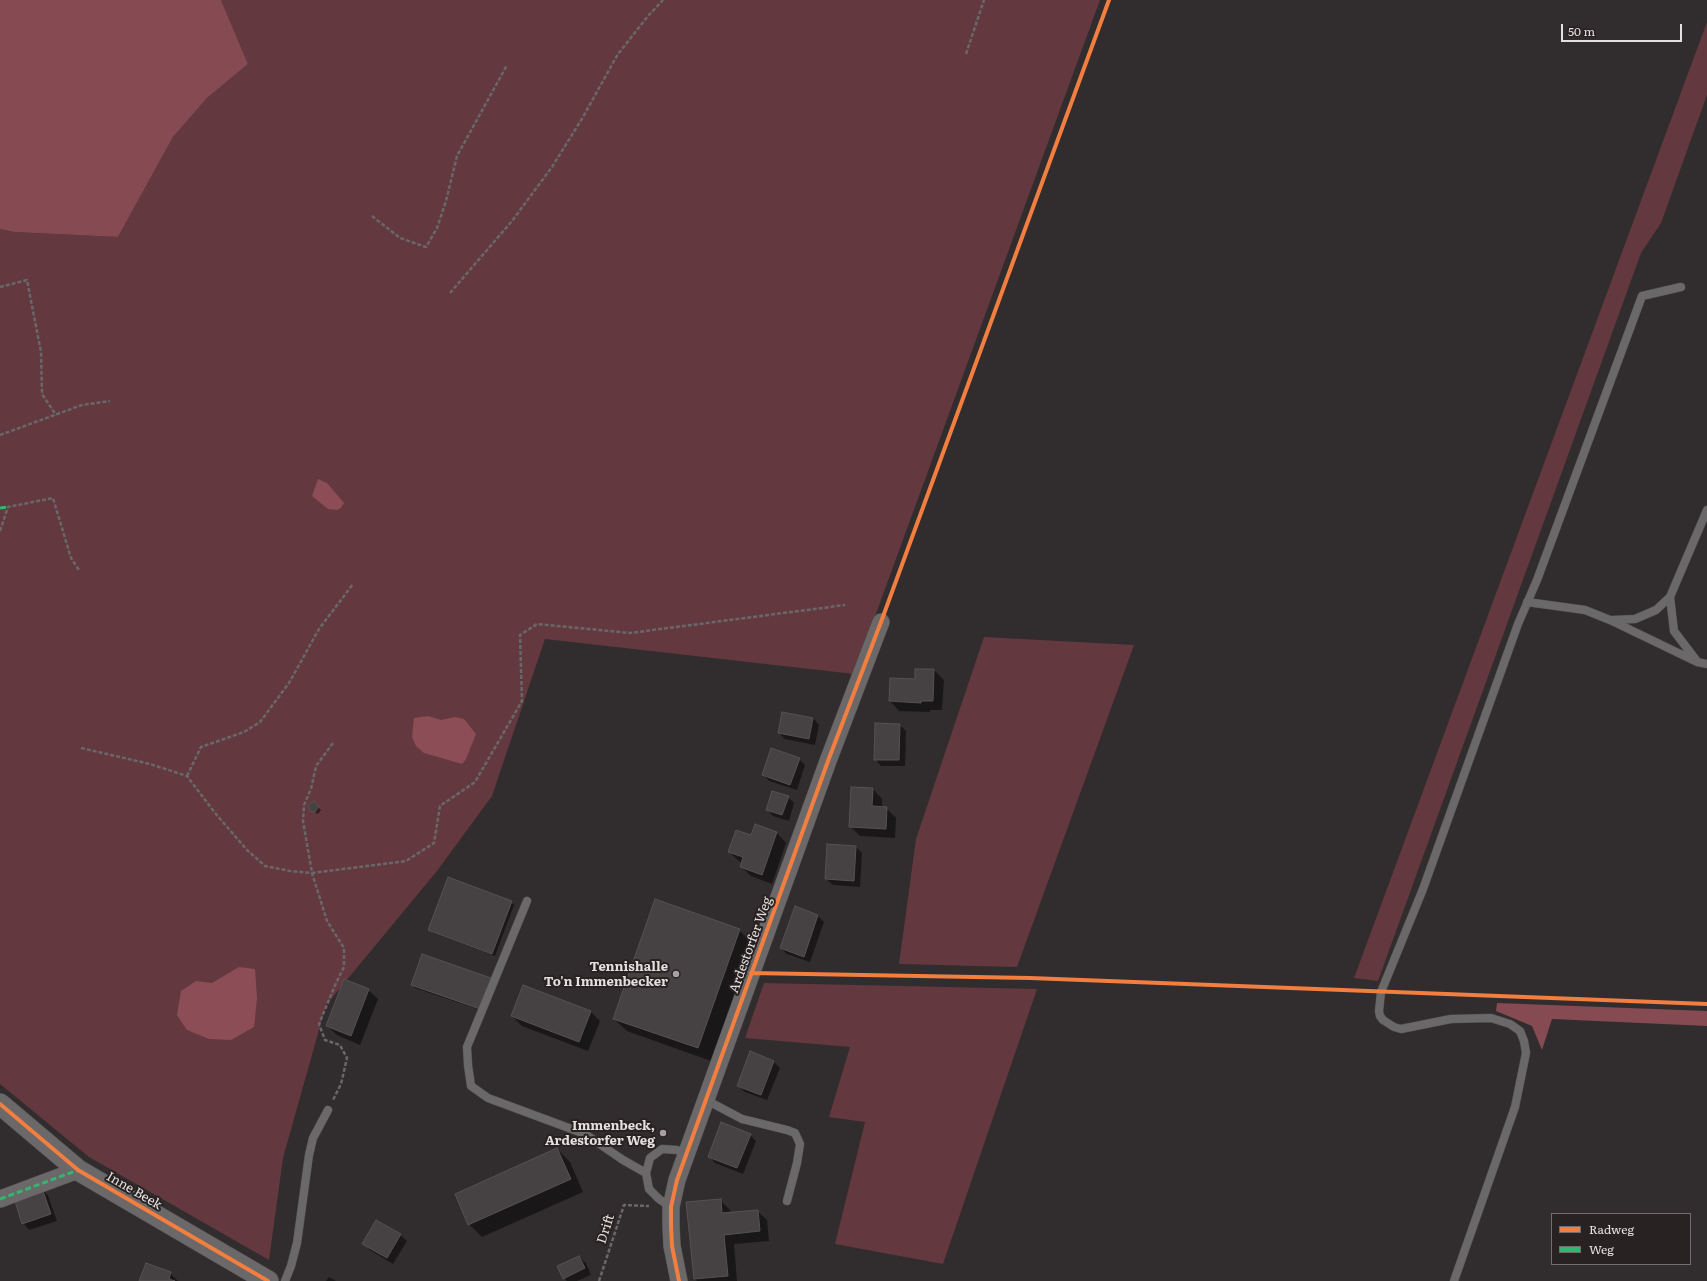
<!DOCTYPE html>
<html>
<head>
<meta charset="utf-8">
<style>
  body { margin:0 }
  #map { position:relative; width:1707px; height:1281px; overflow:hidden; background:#312c2d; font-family:Literata,serif }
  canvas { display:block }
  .legend { position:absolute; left:1551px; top:1213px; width:140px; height:52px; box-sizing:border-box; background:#282222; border:1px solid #736e6e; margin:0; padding:5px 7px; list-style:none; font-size:12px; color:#e4dfe0 }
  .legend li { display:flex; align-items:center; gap:8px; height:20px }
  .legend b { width:20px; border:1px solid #736e6e }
  .scale { position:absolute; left:1561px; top:24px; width:121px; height:18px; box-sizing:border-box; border:2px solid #e4dfe0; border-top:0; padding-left:5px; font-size:12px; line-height:14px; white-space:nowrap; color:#e4dfe0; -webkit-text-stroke:3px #282222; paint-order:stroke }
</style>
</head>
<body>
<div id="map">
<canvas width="1707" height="1281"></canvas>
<ul class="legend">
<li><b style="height:5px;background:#f27e40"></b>Radweg</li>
<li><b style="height:5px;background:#33b770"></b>Weg</li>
</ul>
<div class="scale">50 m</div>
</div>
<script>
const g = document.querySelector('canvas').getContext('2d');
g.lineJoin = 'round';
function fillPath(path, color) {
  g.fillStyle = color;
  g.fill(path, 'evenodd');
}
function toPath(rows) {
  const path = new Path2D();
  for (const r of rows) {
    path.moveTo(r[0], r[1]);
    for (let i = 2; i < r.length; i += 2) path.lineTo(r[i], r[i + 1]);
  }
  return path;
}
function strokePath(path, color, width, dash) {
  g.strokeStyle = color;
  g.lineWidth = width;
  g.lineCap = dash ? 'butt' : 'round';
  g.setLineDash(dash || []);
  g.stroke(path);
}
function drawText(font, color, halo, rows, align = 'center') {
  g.font = font + ' Literata,serif';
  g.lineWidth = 4;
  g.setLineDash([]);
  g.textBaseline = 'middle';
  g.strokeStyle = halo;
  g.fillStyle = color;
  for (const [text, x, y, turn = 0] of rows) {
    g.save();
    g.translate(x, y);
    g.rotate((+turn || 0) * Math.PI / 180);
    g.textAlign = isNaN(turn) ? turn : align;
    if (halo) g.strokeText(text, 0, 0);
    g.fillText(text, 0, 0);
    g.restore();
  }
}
const green = toPath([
  [221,0,1100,0,854,674,545,639,492,796,437,871,326,1005,283,1158,269,1260,89,1157,0,1084,0,229,14,232,118,237,173,137,207,98,248,64],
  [1707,22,1707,95,1661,223,1641,253,1378,981,1354,978],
  [984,637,1134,645,1017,967,899,964,916,839],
  [764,983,1037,989,943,1264,835,1244,865,1122,829,1117,850,1047,745,1038]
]);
const forest = toPath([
  [0,0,221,0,248,64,207,98,173,137,118,237,14,232,0,229],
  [1497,1003,1707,1011,1707,1026,1552,1019,1542,1050,1532,1026,1496,1011]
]);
const water = toPath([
  [318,479,327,483,344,503,341,508,337,510,328,509,312,496],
  [428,716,441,720,455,717,464,719,476,734,466,759,462,764,424,753,416,746,412,737,414,718],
  [239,967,255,969,257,998,254,1027,231,1040,209,1039,187,1030,177,1015,181,991,196,981,212,983]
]);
const shadow = toPath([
  [916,670,934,670,944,680,942,710,930,710,930,712,899,711,890,701,915,680],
  [813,718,819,725,815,745,785,739,779,733],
  [900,725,906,731,905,766,881,766,875,759],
  [799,759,805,765,797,790,769,781,763,774],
  [873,789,882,799,882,808,886,808,896,818,895,838,860,836,850,826],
  [788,797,794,803,789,821,773,816,767,809],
  [314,803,321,810,318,814,311,810],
  [777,833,786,843,772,884,751,876,741,867,742,863,739,861,729,852,751,837],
  [856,847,862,853,860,887,833,885,826,879],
  [511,902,514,905,495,956,432,932,429,929],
  [795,908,818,916,824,922,810,962,787,954,781,948],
  [739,930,752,943,711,1061,627,1031,614,1019],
  [423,956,483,1011,415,988,413,985],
  [368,990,378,999,360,1045,337,1035,327,1026],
  [590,1011,600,1021,588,1051,522,1026,512,1016],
  [773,1061,780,1068,767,1100,745,1092,738,1086],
  [750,1135,756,1141,743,1174,715,1163,709,1156],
  [557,1149,570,1162,583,1192,482,1237,469,1224],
  [42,1189,48,1196,57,1221,29,1230,23,1223],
  [720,1200,730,1210,730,1213,757,1211,767,1220,769,1241,734,1244,737,1281,697,1281,695,1279],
  [400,1235,407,1241,393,1264,370,1250,363,1243],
  [579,1257,586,1263,591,1275,577,1281,567,1281,564,1278],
  [170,1273,178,1281,140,1281],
  [329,1277,336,1281,326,1281]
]);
const building = toPath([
  [915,669,934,669,933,701,921,701,921,703,889,701,890,678,915,679,915,669],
  [782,712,813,718,809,739,778,733,782,712],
  [875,723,900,724,899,760,874,760,875,723],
  [771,748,800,758,790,785,762,775,771,748],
  [851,787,873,788,872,806,887,807,886,829,849,827,851,787],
  [772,791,789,796,782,815,766,810,772,791],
  [314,801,319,806,315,812,310,811,308,806,314,801],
  [755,824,777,832,762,875,740,867,743,857,728,852,736,830,751,835,755,824],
  [827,844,856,846,854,881,825,879,827,844],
  [448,877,512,901,492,954,428,930,448,877],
  [655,899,740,929,698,1048,613,1019,655,899],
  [795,906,818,915,804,957,780,948,795,906],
  [422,954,491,978,480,1009,411,985,422,954],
  [344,979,369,989,351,1036,326,1026,344,979],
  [523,985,591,1011,579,1042,511,1016,523,985],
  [750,1051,774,1061,761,1095,737,1086,750,1051],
  [721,1122,751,1134,737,1168,708,1157,721,1122],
  [557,1148,571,1179,468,1225,455,1194,557,1148],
  [42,1188,51,1214,22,1224,14,1198,42,1188],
  [721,1199,722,1213,758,1210,760,1231,724,1235,728,1276,694,1279,686,1202,721,1199],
  [376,1220,401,1234,387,1258,362,1244,376,1220],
  [579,1256,585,1268,563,1279,557,1266,579,1256],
  [146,1263,171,1272,169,1279,175,1281,139,1281,146,1263]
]);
const path = toPath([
  [966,54,984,0],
  [372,216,400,238,426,247,437,228,446,201,457,156,507,65],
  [0,287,27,280,41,352,42,394,56,415],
  [450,293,512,221,552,167,583,117,618,54,648,16,663,0],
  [0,435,82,405,110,401],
  [0,531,8,507,53,498,71,558,79,570],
  [333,743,316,766,311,789,304,805,303,821,312,873,406,861,434,843,440,806,475,782,522,701,520,635,537,624,630,633,845,605],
  [81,748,150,764,187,776,215,813,247,850,265,866,290,871,312,873,327,921,344,948,344,967,336,983,319,1024,325,1040,340,1045,347,1058,341,1084,333,1100],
  [187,776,201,747,244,732,260,722,289,683,319,629,353,584],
  [599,1281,624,1205,649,1206]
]);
const service = toPath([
  [1527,602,1585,610,1610,620,1697,662,1707,664],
  [1612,620,1635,619,1656,610,1670,597],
  [1696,660,1674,631,1670,597,1707,510],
  [527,901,467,1047,468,1065,471,1086,488,1098,585,1134,623,1160,646,1173],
  [706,1100,742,1119,787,1130,795,1133,800,1144,797,1163,787,1201],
  [671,1207,659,1199,649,1189,646,1173,650,1158,662,1149,677,1150,686,1153],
  [285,1281,291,1266,297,1243,309,1155,313,1138,328,1110],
  [1454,1281,1515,1107,1526,1053,1524,1041,1520,1031,1510,1024,1491,1018,1451,1019,1401,1029,1394,1027,1383,1020,1380,1016,1379,1011,1381,992,1423,889,1518,624,1537,580,1642,296,1681,287]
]);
const minor = toPath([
  [0,1199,78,1170],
  [679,1281,672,1246,671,1226,671,1207,677,1180,828,761,881,622]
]);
const tertiary = toPath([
  [0,1104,78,1170,268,1281]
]);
const quiet = toPath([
  [0,508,8,507],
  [0,1199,78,1170]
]);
const cycleway = toPath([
  [751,973,1030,978,1707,1004],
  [0,1104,78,1170,268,1281],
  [679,1281,672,1246,671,1226,671,1207,677,1180,828,761,881,622,1109,0]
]);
const markers = [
  [676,974,4,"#a5a0a1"],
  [663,1133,4,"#a5a0a1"]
];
const streetNames = [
  ["Ardestorfer Weg",751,945,-70],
  ["Inne Beek",134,1191,30],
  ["Drift",606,1229,-72]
];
const poiNames = [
  ["Tennishalle",668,967],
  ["To'n Immenbecker",668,982],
  ["Immenbeck,",655,1126],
  ["Ardestorfer Weg",655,1141]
];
fillPath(green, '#63393f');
fillPath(forest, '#864a53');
fillPath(water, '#8c4d56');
fillPath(shadow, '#0007');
fillPath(building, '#464243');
strokePath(building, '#565152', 1);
strokePath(service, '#4d4a4a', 9);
strokePath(minor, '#4d4a4a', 18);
strokePath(tertiary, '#4d4a4a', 22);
strokePath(path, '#6a6768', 2.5, [4, 2]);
strokePath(service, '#6a6868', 8);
strokePath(minor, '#6a6868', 17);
strokePath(tertiary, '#6a6868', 21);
strokePath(quiet, '#33b770', 3, [6, 3]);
strokePath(cycleway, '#f27e40', 4);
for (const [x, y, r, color] of markers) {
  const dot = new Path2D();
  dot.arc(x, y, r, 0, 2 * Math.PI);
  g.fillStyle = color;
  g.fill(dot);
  strokePath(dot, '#282222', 1.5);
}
drawText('13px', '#e4dfe0', '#282222', streetNames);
drawText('bold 13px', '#e4dfe0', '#282222', poiNames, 'right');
</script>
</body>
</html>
